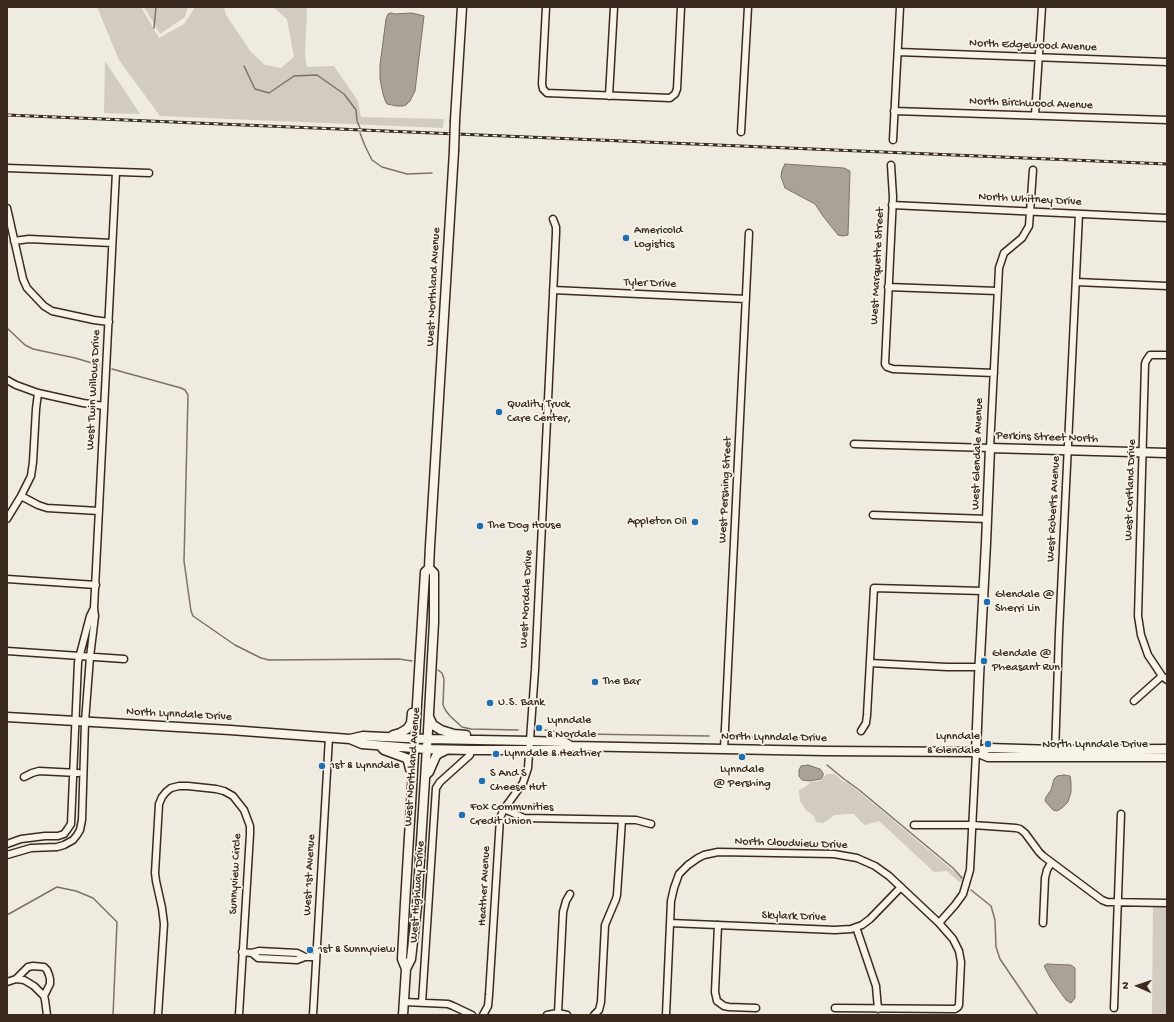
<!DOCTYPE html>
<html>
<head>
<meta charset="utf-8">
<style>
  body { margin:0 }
  #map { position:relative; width:1174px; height:1022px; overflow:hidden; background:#efebe0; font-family:"Gochi Hand",sans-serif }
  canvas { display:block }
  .frame { position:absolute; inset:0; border:8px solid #3b2a1e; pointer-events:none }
  .north { position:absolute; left:1118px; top:966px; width:40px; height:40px; -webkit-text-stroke:3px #f7f3e8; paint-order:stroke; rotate:272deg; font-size:11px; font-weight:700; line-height:16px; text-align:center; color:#3b2a1e }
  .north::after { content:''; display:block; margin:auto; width:14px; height:18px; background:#3b2a1e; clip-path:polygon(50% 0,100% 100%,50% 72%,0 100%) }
</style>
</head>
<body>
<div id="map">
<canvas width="1174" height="1022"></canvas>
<div class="frame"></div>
<div class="north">N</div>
</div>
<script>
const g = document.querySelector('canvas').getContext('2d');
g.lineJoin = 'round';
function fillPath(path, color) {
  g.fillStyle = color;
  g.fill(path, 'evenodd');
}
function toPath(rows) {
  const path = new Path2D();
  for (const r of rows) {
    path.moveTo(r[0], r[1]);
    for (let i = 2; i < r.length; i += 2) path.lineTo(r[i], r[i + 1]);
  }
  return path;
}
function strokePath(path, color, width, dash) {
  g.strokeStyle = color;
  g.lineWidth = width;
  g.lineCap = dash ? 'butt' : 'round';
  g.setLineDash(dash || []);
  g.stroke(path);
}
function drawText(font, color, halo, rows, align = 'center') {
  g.font = font + ' "Gochi Hand",sans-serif';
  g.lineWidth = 3.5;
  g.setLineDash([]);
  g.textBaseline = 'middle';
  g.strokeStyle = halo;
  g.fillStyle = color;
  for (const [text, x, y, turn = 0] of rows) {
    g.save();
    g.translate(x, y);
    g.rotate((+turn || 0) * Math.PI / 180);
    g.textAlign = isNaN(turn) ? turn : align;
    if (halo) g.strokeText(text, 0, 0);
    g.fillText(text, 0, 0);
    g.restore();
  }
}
const green = toPath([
  [97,7,141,7,159,38,184,24,195,7,224,7,226,15,251,52,265,65,281,68,294,57,287,19,273,7,307,7,305,56,307,67,334,66,358,101,361,117,444,119,443,128,160,116,119,60],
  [144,7,188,7,185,17,160,34],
  [105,61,140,114,104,113],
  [827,774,835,774,842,781,848,783,881,810,962,878,962,881,959,882,947,871,934,872,879,821,865,825,860,821,854,814,847,814,835,815,823,823,816,822,814,816,806,810,800,801,799,790,805,787,811,782,820,781],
  [1153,907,1167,907,1167,1015,1152,1015]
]);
const water = toPath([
  [391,13,395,14,412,13,424,16,415,91,410,101,406,105,403,106,397,106,387,104,385,100,383,94,380,79,380,65,386,19,388,14,391,13],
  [785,164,844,168,850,171,848,235,843,236,838,235,823,216,815,204,785,188,781,177,782,170,785,164],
  [808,765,820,769,823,773,823,776,821,779,810,781,802,780,799,776,799,770,801,766,808,765],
  [1064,775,1070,776,1071,782,1071,792,1068,802,1062,808,1057,811,1053,810,1045,801,1046,797,1051,790,1054,779,1057,776,1064,775],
  [1047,964,1071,965,1075,968,1075,998,1071,1003,1066,1000,1051,979,1044,966,1047,964]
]);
const stream = toPath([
  [154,28,156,7],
  [244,66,255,89,269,93,294,76,317,75,344,94,356,110,357,121,360,128],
  [360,133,365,146,372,160,382,167,407,174,432,173],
  [7,328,25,345,33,349,75,358,99,365],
  [112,369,181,388,185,390,188,395,184,561,191,611,193,616,235,645,261,658,269,660,399,659,412,661],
  [438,670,442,673,444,679,443,705,446,711,450,716,462,727,471,729,518,730],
  [545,730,564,733,569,732,583,734,709,736],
  [741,737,803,738,809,739],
  [827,765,844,779,858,789,953,868,962,878],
  [971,890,991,906,995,920,996,947,1000,959,1038,1015],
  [7,915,57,887,76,891,93,898,117,922,113,1015]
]);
const street = toPath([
  [546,7,542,84,543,89,547,93,670,98,675,94,677,89,681,7],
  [898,52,1167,62],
  [609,96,614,7],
  [894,111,1167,120],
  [1035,115,1042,7],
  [741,132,748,7],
  [893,140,900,7],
  [891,165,893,197,885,364,887,367,893,369,994,373],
  [7,168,149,173],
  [892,205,1167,218],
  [7,208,23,279,27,288,44,306,52,311,94,320,109,322],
  [14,241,29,239,112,243],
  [1076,282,1167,286],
  [888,287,997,291],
  [553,290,746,299],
  [1167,355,1150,355,1146,361,1145,364,1138,616,1141,635,1148,655,1162,676,1167,680],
  [7,380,16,385,38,393,83,403,104,406],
  [854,444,990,448,999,268,1004,253,1022,238,1029,226,1033,170],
  [21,496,38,505,47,508,99,511],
  [873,515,987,519],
  [7,519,21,496,31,476,33,462,36,409,38,393],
  [7,579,96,585],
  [7,651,124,659],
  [870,663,947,667,979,667],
  [1134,701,1162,676],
  [861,731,866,723,867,715,874,588,983,591],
  [724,749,749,233],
  [1055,754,1059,633,1079,214],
  [24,777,32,773,39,771,78,773],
  [504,809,524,818,636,820,651,824],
  [914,825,973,825,1016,828,1020,829,1025,833,1039,852,1043,856,1102,900,1107,902,1167,903],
  [7,844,21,839,45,836,58,836,64,834,67,830,71,824,78,662,90,616,93,610],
  [7,855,31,848,57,847,64,845,73,840,77,835,80,830,82,820,85,722,90,657,95,616,94,608,116,172],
  [670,923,835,930,851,929,862,925,870,919,901,887],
  [939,923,955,905,963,894,970,870,976,752],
  [1043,923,1045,878,1047,870,1051,863],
  [718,925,715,992,717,1001,724,1006,729,1007,756,1008],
  [856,927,876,986,878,1009],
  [242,952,252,953,259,951,297,953,305,957,316,957],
  [252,953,258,958,297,960,305,957],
  [16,979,28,967,33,966,44,967,47,970,49,975,50,979,50,984,44,996],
  [7,982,16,979,24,980,34,986,44,996,45,1000,47,1015],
  [404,1002,448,1004,453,1006,472,1015],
  [422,1003,436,788,440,782,470,755,470,750],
  [1114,1008,1121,814],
  [558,1013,563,912,566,901,570,894],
  [158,1015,164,924,162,908,156,881,155,873,159,804,162,797,166,792,171,788,179,786,188,786,216,789,224,791,233,796,244,810,250,826,250,834,239,1015],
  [313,1015,329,737],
  [483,1015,488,1006,489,995,500,818,504,809,523,783,528,768,535,670,556,233,556,227,553,219],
  [547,1015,558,1013,567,1015],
  [594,1015,599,1010,601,1002,605,925,616,899,617,895,622,820],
  [666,1015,671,901,674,888,679,874,688,865,698,858,704,855,718,852,834,854,857,858,875,866,889,876,939,923,953,939,959,951,961,962,959,1005,958,1007,955,1009,835,1008]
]);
const secondary = toPath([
  [455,120,462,7],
  [7,717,230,730,350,739,363,736,427,739,530,741,564,742,571,746],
  [429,717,433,725,441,730,454,734,466,735],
  [393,735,400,733,407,729,411,723,412,713],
  [350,739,362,744,426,749,470,750,564,750,571,746,825,751,976,752,988,748,1055,750,1167,749],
  [382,748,384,750,406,758,408,761,410,769],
  [976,752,979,677,986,543,990,448,1167,453],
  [976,752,988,757,1167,757],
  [426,775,429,772,436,756,438,754,446,750],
  [406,969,411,959,417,906,428,731,434,622,434,573,429,568,430,546,454,151],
  [403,1015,406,969,402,959,405,903,425,572,429,568]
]);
const rail = toPath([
  [7,115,1167,164]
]);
const secondaryBridge = toPath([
  [454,151,455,120]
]);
const markers = [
  [626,238,4,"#1f6fb2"],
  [499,412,4,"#1f6fb2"],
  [695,522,4,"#1f6fb2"],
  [480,526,4,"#1f6fb2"],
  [987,602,4,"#1f6fb2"],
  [984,661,4,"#1f6fb2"],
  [595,682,4,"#1f6fb2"],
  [490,703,4,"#1f6fb2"],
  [539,728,4,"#1f6fb2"],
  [988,744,4,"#1f6fb2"],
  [496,754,4,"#1f6fb2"],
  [742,757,4,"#1f6fb2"],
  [322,766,4,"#1f6fb2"],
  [482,781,4,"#1f6fb2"],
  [462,815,4,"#1f6fb2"],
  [310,950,4,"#1f6fb2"]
];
const streetNames = [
  ["North Edgewood Avenue",1033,46,2],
  ["North Birchwood Avenue",1031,104,2],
  ["North Whitney Drive",1030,200,3],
  ["West Marquette Street",878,266,-87],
  ["Tyler Drive",650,284,2],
  ["West Northland Avenue",434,287,-87],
  ["West Twin Willows Drive",94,390,-87],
  ["Perkins Street North",1047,438,2],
  ["West Glendale Avenue",978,454,-88],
  ["West Pershing Street",726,490,-87],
  ["West Cortland Drive",1131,490,-88],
  ["West Roberts Avenue",1054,509,-87],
  ["West Nordale Drive",527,599,-87],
  ["North Lynndale Drive",179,715,3],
  ["North Lynndale Drive",774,738,1],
  ["North Lynndale Drive",1095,745],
  ["West Northland Avenue",413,767,-86],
  ["North Cloudview Drive",791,844,2],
  ["Sunnyview Circle",236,874,-87],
  ["West 1st Avenue",310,875,-87],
  ["Heather Avenue",485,886,-87],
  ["West Highway Drive",418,892,-86],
  ["Skylark Drive",794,917,2]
];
const poiNames = [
  ["Americold",634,231],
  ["Logistics",634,245],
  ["Quality Truck",507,405],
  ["Care Center,",507,419],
  ["Appleton Oil",687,522,"right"],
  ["The Dog House",488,526],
  ["Glendale @",995,595],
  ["Sherri Lin",995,609],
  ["Glendale @",992,654],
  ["Pheasant Run",992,668],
  ["The Bar",603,682],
  ["U.S. Bank",498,703],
  ["Lynndale",547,721],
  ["& Nordale",547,735],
  ["Lynndale",980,737,"right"],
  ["& Glendale",980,751,"right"],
  ["Lynndale & Heather",504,754],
  ["1st & Lynndale",330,766],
  ["Lynndale",742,770,"center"],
  ["@ Pershing",742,784,"center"],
  ["S And S",490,774],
  ["Cheese Hut",490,788],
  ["Fox Communities",470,808],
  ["Credit Union",470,822],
  ["1st & Sunnyview",318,950]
];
fillPath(green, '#d1cbc0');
fillPath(water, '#aaa296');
strokePath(water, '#7e7266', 1);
strokePath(stream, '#7e7266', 1.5);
strokePath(street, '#3b2a1e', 9);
strokePath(secondary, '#3b2a1e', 11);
strokePath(street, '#f7f3e8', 6);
strokePath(secondary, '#f7f3e8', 8);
strokePath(rail, '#3b2a1e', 3);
strokePath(rail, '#f7f3e8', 1.5, [4.5]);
strokePath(secondaryBridge, '#3b2a1e', 11, []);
strokePath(secondaryBridge, '#f7f3e8', 8);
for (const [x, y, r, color] of markers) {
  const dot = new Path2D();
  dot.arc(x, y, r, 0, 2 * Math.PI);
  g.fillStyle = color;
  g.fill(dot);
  strokePath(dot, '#f7f3e8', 1.5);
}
drawText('12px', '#3b2a1e', '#f7f3e8', streetNames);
drawText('12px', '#3b2a1e', '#f7f3e8', poiNames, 'left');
</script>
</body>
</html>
